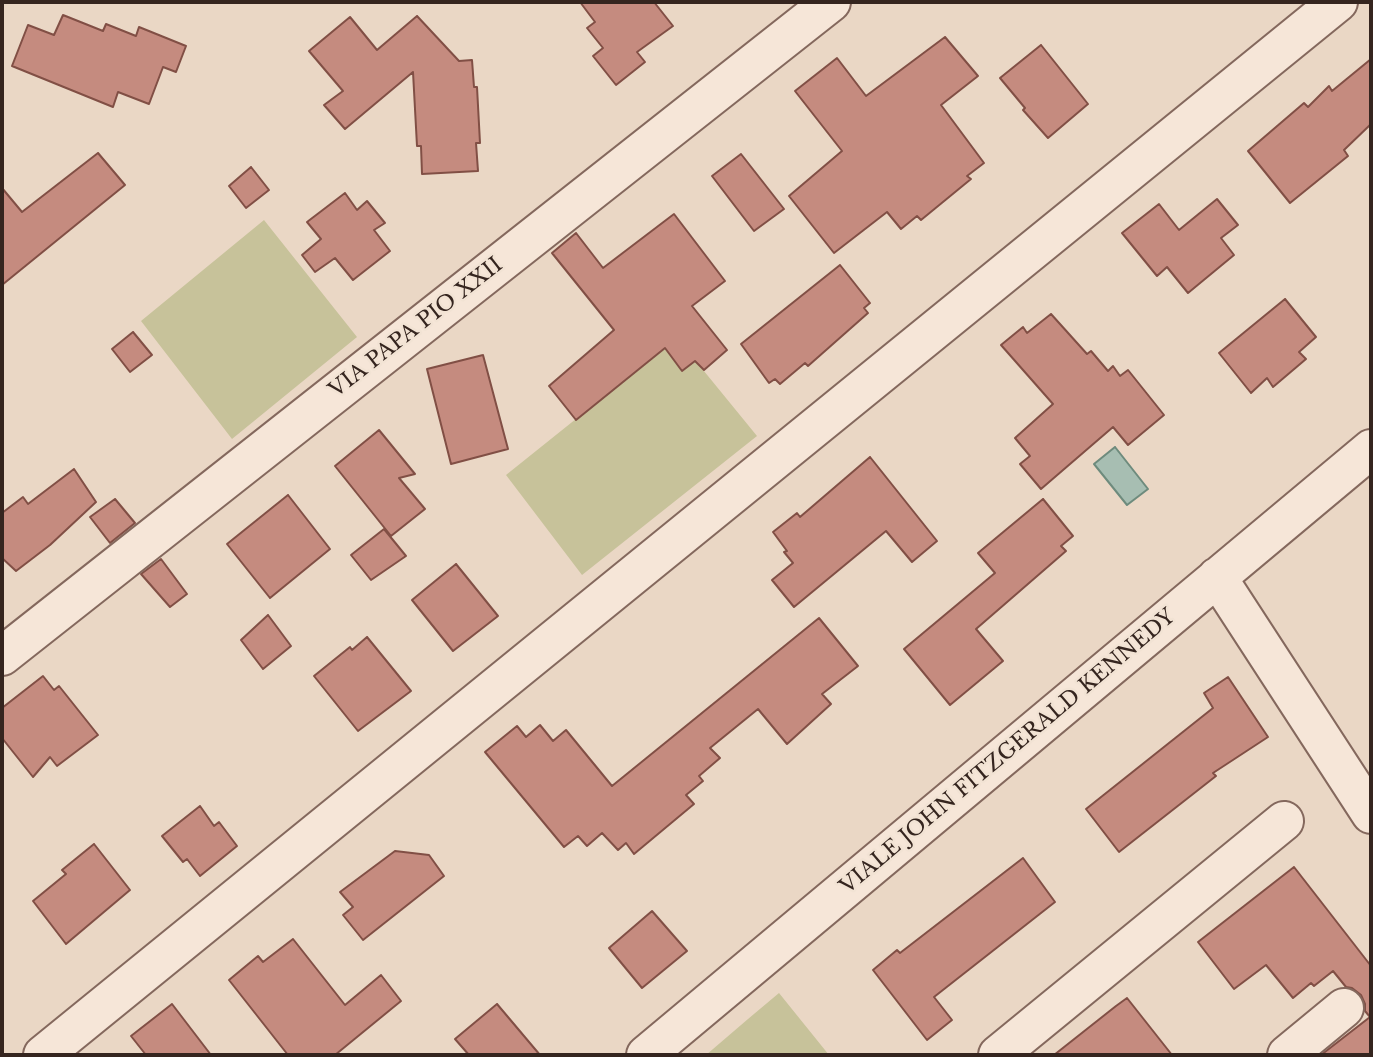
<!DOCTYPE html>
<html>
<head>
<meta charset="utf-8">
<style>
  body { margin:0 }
  #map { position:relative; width:1373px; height:1057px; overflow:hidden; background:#ead7c5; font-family:"Libre Baskerville",serif }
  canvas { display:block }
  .frame { position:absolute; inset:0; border:4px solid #35251f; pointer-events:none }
</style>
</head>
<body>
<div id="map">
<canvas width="1373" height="1057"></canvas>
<div class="frame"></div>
</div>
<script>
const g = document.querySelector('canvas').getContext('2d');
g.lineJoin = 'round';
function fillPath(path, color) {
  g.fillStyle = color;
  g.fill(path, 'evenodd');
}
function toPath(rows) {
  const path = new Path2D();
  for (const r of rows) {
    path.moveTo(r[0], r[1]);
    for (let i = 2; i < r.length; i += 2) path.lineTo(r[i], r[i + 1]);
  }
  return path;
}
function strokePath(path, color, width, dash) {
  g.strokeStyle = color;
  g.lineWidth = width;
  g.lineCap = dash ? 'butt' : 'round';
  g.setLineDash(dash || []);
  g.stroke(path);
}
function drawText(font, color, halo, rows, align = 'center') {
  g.font = font + ' "Libre Baskerville",serif';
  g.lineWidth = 5;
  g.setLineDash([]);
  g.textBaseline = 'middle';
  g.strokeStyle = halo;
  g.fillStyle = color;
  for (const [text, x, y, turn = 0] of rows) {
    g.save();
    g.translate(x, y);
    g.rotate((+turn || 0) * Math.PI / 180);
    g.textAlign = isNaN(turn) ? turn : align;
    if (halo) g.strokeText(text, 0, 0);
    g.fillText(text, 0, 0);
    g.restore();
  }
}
const green = toPath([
  [264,220,357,337,232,439,141,321],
  [677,338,757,436,582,575,506,475],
  [779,993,829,1055,706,1055,748,1019]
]);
const water = toPath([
  [1115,447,1148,489,1127,505,1094,464,1115,447]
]);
const building = toPath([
  [580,2,654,2,673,26,637,52,645,62,616,85,593,56,603,48,587,28,595,22,580,2],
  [63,15,103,31,106,24,136,36,139,27,186,46,176,72,163,67,149,104,118,92,113,107,12,66,28,25,54,35,63,15],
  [417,16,459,61,472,60,474,87,477,87,480,143,476,143,478,171,422,174,421,146,417,146,413,72,345,129,324,105,343,91,309,51,350,17,377,50,417,16],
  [945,37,978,76,941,105,984,163,967,176,971,179,921,220,917,216,901,229,887,212,834,253,789,196,842,151,795,91,837,58,866,96,945,37],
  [1041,45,1088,104,1048,138,1023,110,1025,108,1000,78,1041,45],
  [1371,59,1371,124,1344,150,1348,156,1290,203,1248,151,1304,103,1308,107,1329,86,1332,91,1371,59],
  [98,153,125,185,2,285,2,188,22,212,98,153],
  [741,154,784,209,754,231,712,176,741,154],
  [251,167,269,190,246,208,229,186,251,167],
  [345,193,357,210,367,201,385,223,374,230,390,251,353,280,335,258,315,272,302,255,321,239,307,222,345,193],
  [1217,199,1238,225,1221,238,1234,255,1188,293,1167,267,1157,276,1122,233,1159,204,1179,230,1217,199],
  [674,214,725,281,692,306,727,350,704,370,695,361,682,371,665,348,576,420,549,386,614,330,552,253,576,233,603,268,674,214],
  [840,265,870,303,864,308,868,313,808,366,805,363,780,384,775,379,769,383,741,344,840,265],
  [1285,299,1316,337,1299,352,1306,359,1273,387,1267,378,1251,393,1219,353,1285,299],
  [1051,314,1087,354,1091,351,1108,371,1113,366,1120,376,1128,370,1164,415,1128,445,1113,427,1041,489,1020,464,1030,456,1015,438,1053,404,1001,345,1023,327,1027,333,1051,314],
  [133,332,152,355,130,372,112,349,133,332],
  [483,355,508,449,451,464,427,369,483,355],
  [379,430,415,474,399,478,425,509,391,536,335,466,379,430],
  [870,457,937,541,912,562,886,531,794,607,772,580,793,563,784,552,787,551,773,532,797,513,800,517,870,457],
  [74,469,96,502,50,545,16,571,2,558,2,513,23,497,28,504,74,469],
  [288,495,330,549,270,598,227,544,288,495],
  [115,499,135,523,110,543,90,517,115,499],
  [1043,499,1073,536,1061,546,1066,551,976,629,1003,661,950,705,904,649,995,573,978,553,1043,499],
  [384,529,406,556,371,580,351,555,384,529],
  [161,559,187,594,170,607,141,574,161,559],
  [456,564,498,616,453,651,412,600,456,564],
  [268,615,291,646,263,669,241,640,268,615],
  [819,618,858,666,822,694,831,704,787,744,758,709,710,748,720,758,699,776,703,781,686,795,694,804,634,854,626,843,618,850,602,833,587,846,578,836,564,847,485,752,517,726,526,737,540,725,553,741,566,730,612,786,819,618],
  [367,637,411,691,358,731,314,676,350,647,352,650,367,637],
  [43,676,54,690,59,686,98,735,57,766,50,757,33,777,2,738,2,708,43,676],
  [1228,677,1268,737,1213,773,1216,776,1119,852,1086,809,1213,708,1204,693,1228,677],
  [200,806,214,826,219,822,237,846,200,876,187,859,183,862,162,836,200,806],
  [94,844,130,890,66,944,33,901,66,874,62,870,94,844],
  [395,851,429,855,444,876,363,940,343,915,353,907,340,892,395,851],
  [1023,858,1055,902,934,997,952,1020,927,1040,873,970,897,950,900,953,1023,858],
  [1294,867,1371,966,1371,1055,1321,1055,1370,1017,1365,1011,1365,1004,1361,995,1352,988,1346,987,1333,971,1314,986,1311,983,1293,998,1266,965,1234,989,1198,942,1294,867],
  [652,911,687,951,642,988,609,948,652,911],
  [293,939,345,1005,381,975,401,1001,335,1055,288,1055,229,980,258,956,263,962,293,939],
  [1127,998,1172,1055,1054,1055,1116,1006,1127,998],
  [172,1004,211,1055,146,1055,131,1036,172,1004],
  [497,1004,540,1055,469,1055,455,1039,497,1004]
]);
const minor = toPath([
  [1217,577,1371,814],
  [2,656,831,2],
  [43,1055,1338,2],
  [646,1055,1371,449],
  [998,1055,1284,821],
  [1287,1055,1344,1008]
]);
const streetNames = [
  ["VIA PAPA PIO XXII",416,328,-38],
  ["VIALE JOHN FITZGERALD KENNEDY",1008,752,-40]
];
fillPath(green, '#c7c29a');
fillPath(water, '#a7beb2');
strokePath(water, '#6e8b7d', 2);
fillPath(building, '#c58b7f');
strokePath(building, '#814f45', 2);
strokePath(minor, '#84685d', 42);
strokePath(minor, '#f6e6d8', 38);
drawText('21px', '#35251f', '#f2e3d4', streetNames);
</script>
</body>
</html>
